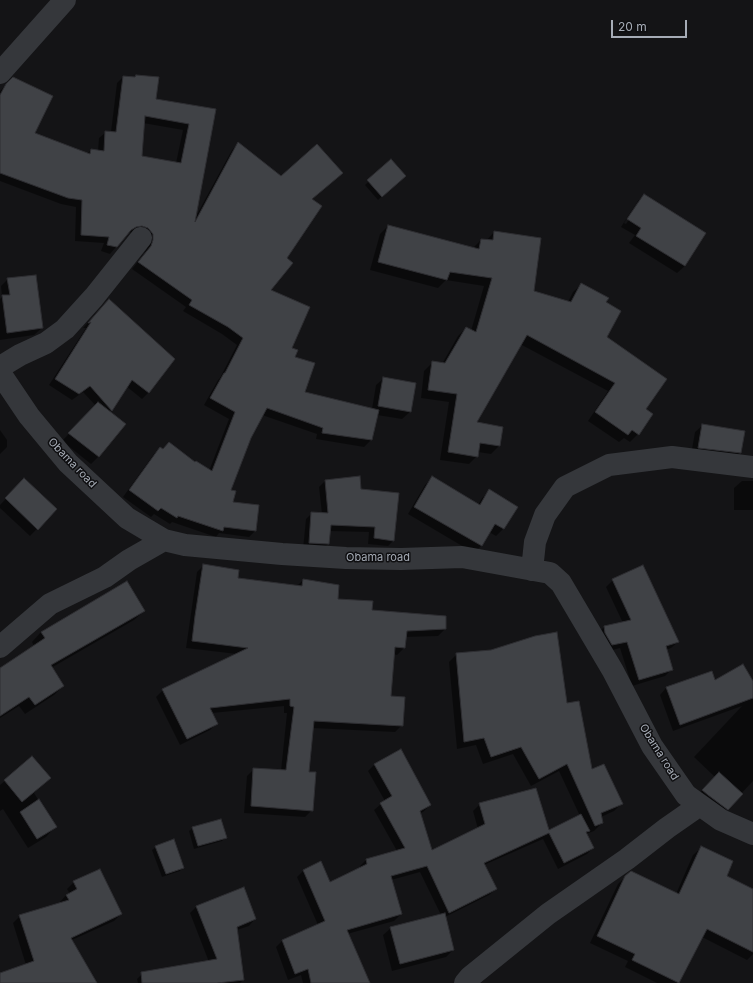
<!DOCTYPE html>
<html>
<head>
<meta charset="utf-8">
<style>
  body { margin:0 }
  #map { position:relative; width:753px; height:983px; overflow:hidden; background:#141416; font-family:Inter,sans-serif }
  canvas { display:block }
  .scale { position:absolute; left:611px; top:20px; width:76px; height:18px; box-sizing:border-box; border:2px solid #a6acb6; border-top:0; padding-left:5px; font-size:12px; line-height:14px; white-space:nowrap; color:#a6acb6; -webkit-text-stroke:3px #0f0f11; paint-order:stroke }
</style>
</head>
<body>
<div id="map">
<canvas width="753" height="983"></canvas>
<div class="scale">20 m</div>
</div>
<script>
const g = document.querySelector('canvas').getContext('2d');
g.lineJoin = 'round';
function fillPath(path, color) {
  g.fillStyle = color;
  g.fill(path, 'evenodd');
}
function toPath(rows) {
  const path = new Path2D();
  for (const r of rows) {
    path.moveTo(r[0], r[1]);
    for (let i = 2; i < r.length; i += 2) path.lineTo(r[i], r[i + 1]);
  }
  return path;
}
function strokePath(path, color, width, dash) {
  g.strokeStyle = color;
  g.lineWidth = width;
  g.lineCap = dash ? 'butt' : 'round';
  g.setLineDash(dash || []);
  g.stroke(path);
}
function drawText(font, color, halo, rows, align = 'center') {
  g.font = font + ' Inter,sans-serif';
  g.lineWidth = 3;
  g.setLineDash([]);
  g.textBaseline = 'middle';
  g.strokeStyle = halo;
  g.fillStyle = color;
  for (const [text, x, y, turn = 0] of rows) {
    g.save();
    g.translate(x, y);
    g.rotate((+turn || 0) * Math.PI / 180);
    g.textAlign = isNaN(turn) ? turn : align;
    if (halo) g.strokeText(text, 0, 0);
    g.fillText(text, 0, 0);
    g.restore();
  }
}
const shadow = toPath([
  [123,77,155,100,214,110,195,218,232,150,238,144,281,177,342,173,311,200,286,258,269,290,294,357,304,393,372,409,376,385,384,378,410,412,402,419,377,415,371,440,364,447,316,439,317,434,262,415,250,438,229,490,231,503,255,531,249,537,219,533,216,537,172,522,170,524,154,514,151,517,123,497,154,454,160,448,162,450,169,443,195,463,209,471,229,419,204,405,218,380,220,378,237,345,222,334,183,311,186,307,132,269,144,254,147,248,135,232,128,233,110,254,101,251,104,243,75,241,76,207,61,204,0,181,0,91,7,84,34,134,87,154,91,150,98,151,99,138,106,132,111,132,117,83],
  [143,123,183,130,176,163,141,157],
  [390,161,404,176,378,200,365,185],
  [644,195,704,234,685,266,677,273,629,243,635,235,621,227,637,202],
  [637,202,640,202,626,224,624,223],
  [388,226,473,248,481,240,486,241,494,232,533,292,568,302,573,292,582,284,605,303,605,338,645,409,638,434,630,442,624,438,619,442,588,421,608,391,520,344,476,423,502,427,499,446,491,454,478,452,477,456,469,464,440,460,449,402,421,398,424,371,433,362,442,364,458,336,466,328,471,331,484,286,446,280,438,288,370,270,380,234],
  [8,279,42,328,34,335,0,340,0,299,2,297,1,286],
  [109,300,149,392,142,399,126,386,109,412,124,424,98,457,91,464,62,441,96,406,83,392,72,400,49,385,86,328,83,328],
  [703,425,740,452,733,460,691,455,695,432],
  [0,430,7,440,7,447,0,454],
  [432,478,478,505,482,498,490,491,516,507,503,529,496,536,489,532,481,546,474,553,408,514,425,485],
  [24,480,56,509,30,536,0,508,0,505],
  [325,481,394,540,388,546,368,544,369,532,329,531,328,544,322,550,303,549,306,519,312,513,322,514,319,487],
  [742,481,753,481,753,510,734,510,734,488],
  [204,565,237,578,297,586,303,580,337,600,371,611,445,629,438,636,405,637,404,648,397,655,393,654,390,697,402,725,395,732,312,728,308,773,312,810,305,817,244,813,247,776,254,769,281,771,287,713,284,713,284,706,212,713,217,723,210,730,180,745,156,697,163,690,237,654,186,648,197,572],
  [309,719,397,724,397,726,309,721],
  [613,580,678,642,671,648,666,650,672,669,665,676,632,686,620,648,605,652,597,634,604,627,623,623,606,587],
  [127,583,144,611,134,620,51,668,63,686,54,695,25,714,19,706,0,718,0,669,34,646,32,642,41,632],
  [457,654,566,704,592,770,621,804,614,811,601,817,602,823,594,831,586,834,593,848,587,854,558,869,543,839,484,865,496,889,489,895,445,917,453,950,446,957,392,971,383,935,391,928,441,915,420,872,391,880,401,914,394,921,347,934,343,983,303,983,301,975,288,980,276,947,282,941,318,925,297,877,303,871,320,863,330,883,360,868,360,866,366,860,397,851,374,810,381,804,385,801,368,771,375,764,430,805,423,812,420,813,431,852,478,829,473,811,480,804,548,831,580,816,559,771,531,786,513,754,483,764,476,745,457,749,449,662],
  [711,672,715,681,753,683,753,781,721,815,696,797,715,777,694,757,742,706,673,731,660,695,666,688],
  [32,758,49,778,34,793,55,827,46,837,28,848,3,809,0,811,0,785],
  [193,828,225,838,222,841,194,849,189,831],
  [156,847,183,867,180,871,162,877,152,850],
  [701,848,726,876,753,890,753,954,747,960,702,937,679,983,657,983,625,967,628,961,590,943,618,884,625,877,676,894,693,855],
  [74,882,121,914,114,921,72,940,96,983,0,983,0,977,26,965,13,923,20,916,60,904,60,902,66,895,70,894,67,889],
  [196,907,255,919,249,926,237,930,243,980,240,983,138,983,137,979,144,972,209,962,190,913]
]);
const building = toPath([
  [136,75,159,77,156,99,216,109,195,222,238,142,281,176,317,144,343,173,312,199,322,206,287,258,293,263,271,290,310,307,292,348,298,350,295,357,315,363,305,392,379,410,372,440,322,433,323,428,267,408,251,438,231,490,236,491,233,502,259,505,256,531,224,527,223,531,178,516,177,518,161,508,158,511,129,490,160,447,163,449,169,442,195,462,196,461,212,471,235,412,210,398,224,373,225,373,243,338,228,327,189,305,192,300,138,262,151,246,153,240,153,234,148,228,142,226,136,227,131,230,117,247,107,245,109,237,81,235,82,200,68,198,0,173,0,95,6,84,13,77,53,96,35,133,90,154,91,149,104,151,105,131,116,132,123,76,135,77,136,75],
  [145,116,189,124,181,163,142,156,145,116],
  [391,159,406,176,382,197,367,180,391,159],
  [644,194,706,233,685,266,636,236,641,228,627,219,644,194],
  [388,225,479,249,481,239,493,240,494,231,541,238,534,291,571,302,581,283,609,298,606,302,621,311,607,337,667,379,646,409,653,414,639,435,632,430,628,435,595,412,615,383,527,335,477,422,503,427,500,446,480,443,478,457,448,452,457,394,428,390,432,361,445,363,466,327,476,332,492,278,450,272,447,280,378,262,388,225],
  [36,275,43,328,7,333,2,295,10,295,7,278,36,275],
  [109,299,175,359,149,393,132,380,112,411,90,386,79,394,55,379,91,322,88,323,109,299],
  [383,377,416,383,411,412,378,406,383,377],
  [98,402,126,424,99,457,68,433,98,402],
  [702,424,745,431,741,453,698,448,702,424],
  [360,476,361,489,399,493,394,541,374,538,375,527,331,525,329,544,309,543,311,512,328,513,325,480,360,476],
  [432,476,480,505,489,489,518,507,504,529,495,524,482,546,414,507,432,476],
  [24,478,57,509,38,530,5,498,24,478],
  [203,564,239,570,238,578,302,586,303,579,339,585,338,599,373,601,372,610,446,616,446,629,407,631,405,648,395,647,391,696,405,697,403,726,314,721,309,772,316,772,313,811,251,806,253,768,286,770,294,707,290,706,290,699,210,708,218,724,187,739,162,689,248,648,192,641,195,616,203,564],
  [643,565,679,642,666,646,673,670,639,680,627,642,612,645,605,633,604,626,631,620,612,579,643,565],
  [127,581,145,611,51,665,64,686,35,705,29,697,0,716,0,668,45,638,41,632,127,581],
  [557,632,567,703,579,701,592,769,604,764,623,804,601,813,603,823,595,826,567,764,539,779,521,747,491,757,484,738,464,742,456,653,491,650,535,636,557,632],
  [743,664,753,681,753,698,680,725,666,687,712,671,715,680,743,664],
  [401,749,431,805,420,811,432,850,485,824,479,803,536,788,549,830,581,814,590,831,586,832,594,848,564,863,549,833,484,863,497,889,449,913,427,866,391,876,402,914,347,930,370,983,311,983,308,969,295,974,282,940,325,921,303,870,321,861,330,882,367,864,366,859,405,848,380,803,392,796,374,764,401,749],
  [32,756,51,778,22,802,4,780,32,756],
  [719,772,743,794,728,810,708,795,702,790,719,772],
  [39,799,57,827,37,839,20,812,39,799],
  [221,819,227,838,198,846,192,827,221,819],
  [174,839,184,868,166,874,155,846,174,839],
  [701,846,733,861,727,876,753,889,753,952,707,929,679,983,632,960,635,954,597,936,625,876,631,871,679,894,701,846],
  [100,869,122,914,71,938,97,983,0,983,0,973,34,961,19,915,69,900,66,895,77,889,73,881,100,869],
  [244,887,256,919,237,927,244,980,217,983,142,983,141,972,217,959,196,906,244,887],
  [445,913,454,950,400,964,390,927,445,913]
]);
const minor = toPath([
  [0,73,65,0],
  [0,367,20,355,46,343,65,329,94,297,141,238],
  [0,373,29,416,68,463,127,518,164,540,185,545,282,554,346,558,401,559,462,557,550,573,561,583,613,671,652,746,686,795,721,820,753,834],
  [532,570,535,542,545,515,565,487,609,465,672,457,753,467],
  [0,647,50,604,105,577,129,560,164,540],
  [465,983,470,977,548,914,627,859,667,828,700,805]
]);
const streetNames = [
  ["Obama road",72,463,46],
  ["Obama road",378,558],
  ["Obama road",659,752,58]
];
fillPath(shadow, '#0007');
fillPath(building, '#404246');
strokePath(building, '#2e2e32', 1);
strokePath(minor, '#35373b', 22);
drawText('11px', '#a6acb6', '#0f0f11', streetNames);
</script>
</body>
</html>
